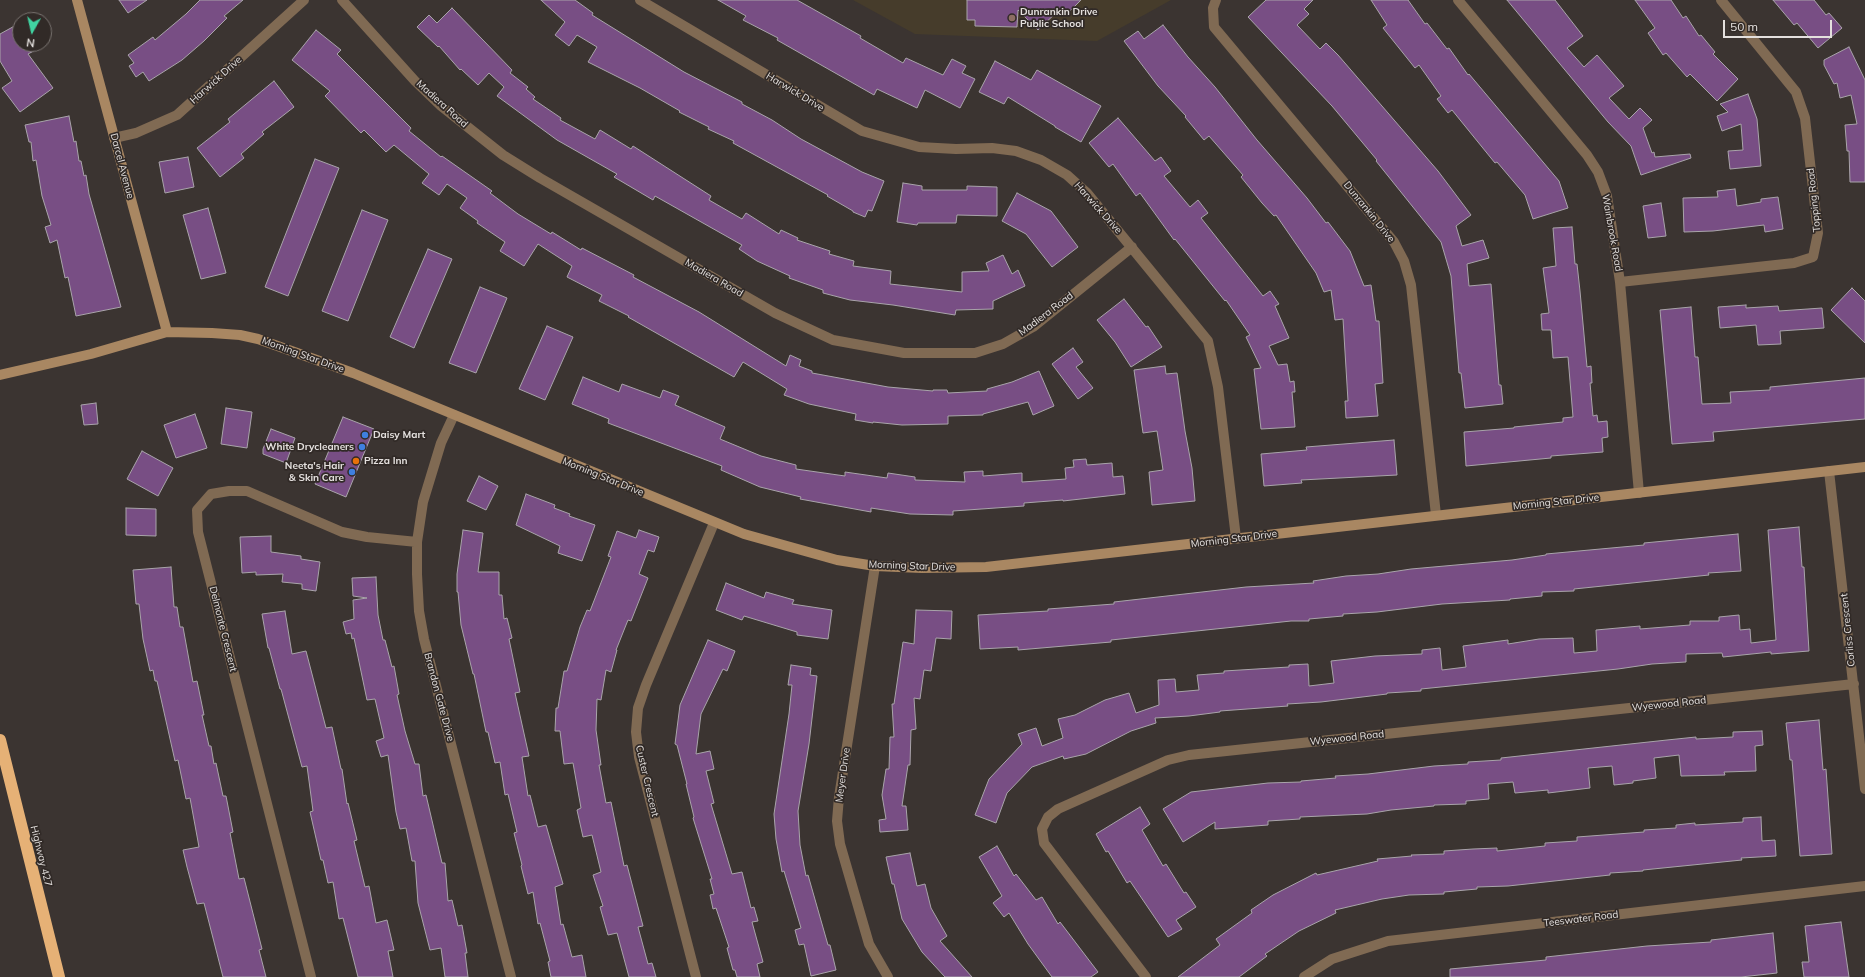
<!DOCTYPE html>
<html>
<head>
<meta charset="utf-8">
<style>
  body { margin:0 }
  #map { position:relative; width:1865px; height:977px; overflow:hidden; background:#3b3431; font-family:Mulish,sans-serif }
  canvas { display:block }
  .north { position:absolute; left:12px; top:12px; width:40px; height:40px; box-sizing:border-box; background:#312a27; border:1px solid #797370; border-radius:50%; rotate:188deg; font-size:11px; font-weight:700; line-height:16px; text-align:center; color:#e4e0de }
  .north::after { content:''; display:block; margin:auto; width:14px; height:18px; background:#40d4a2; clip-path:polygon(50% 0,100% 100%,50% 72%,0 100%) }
  .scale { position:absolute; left:1723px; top:20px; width:109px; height:18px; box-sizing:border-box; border:2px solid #e4e0de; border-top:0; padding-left:5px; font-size:12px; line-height:14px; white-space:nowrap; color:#e4e0de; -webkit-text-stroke:3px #312a27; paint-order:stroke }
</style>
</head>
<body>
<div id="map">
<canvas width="1865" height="977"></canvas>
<div class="north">N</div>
<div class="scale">50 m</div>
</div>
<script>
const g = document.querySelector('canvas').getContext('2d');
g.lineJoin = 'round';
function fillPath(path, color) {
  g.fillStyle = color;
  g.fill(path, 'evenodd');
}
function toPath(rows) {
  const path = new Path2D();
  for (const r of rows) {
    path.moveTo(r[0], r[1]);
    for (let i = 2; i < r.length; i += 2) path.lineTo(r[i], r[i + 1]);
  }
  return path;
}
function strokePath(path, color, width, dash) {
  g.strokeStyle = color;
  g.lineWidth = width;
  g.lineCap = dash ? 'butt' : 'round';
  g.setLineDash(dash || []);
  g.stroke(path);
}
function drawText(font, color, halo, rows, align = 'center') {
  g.font = font + ' Mulish,sans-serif';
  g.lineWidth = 3.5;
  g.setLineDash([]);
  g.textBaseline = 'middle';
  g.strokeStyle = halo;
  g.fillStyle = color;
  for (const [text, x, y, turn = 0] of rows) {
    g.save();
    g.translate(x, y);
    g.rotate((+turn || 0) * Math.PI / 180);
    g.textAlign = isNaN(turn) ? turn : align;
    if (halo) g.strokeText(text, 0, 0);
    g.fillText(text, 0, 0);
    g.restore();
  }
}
const education = toPath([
  [853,0,1171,0,1097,41,915,34]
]);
const building = toPath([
  [119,0,147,0,128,13,119,0],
  [200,0,243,0,224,16,227,18,204,41,182,60,149,81,143,72,136,77,129,66,134,63,128,55,153,37,155,40,186,14,200,0],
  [541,0,575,0,593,13,592,15,684,72,742,102,742,104,772,120,801,139,862,172,884,181,872,211,868,210,865,217,853,212,853,211,827,196,828,195,733,143,734,141,708,129,709,127,679,112,680,111,640,88,588,62,597,47,577,35,569,46,555,35,565,22,541,0],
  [718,0,797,0,861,36,860,38,903,63,906,58,943,75,952,59,966,66,962,73,975,79,960,108,925,90,917,108,877,89,874,95,777,40,778,38,743,20,746,16,718,0],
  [967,0,1081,0,1066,15,1060,9,1038,30,1018,10,1017,27,975,26,975,20,967,20,967,0],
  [1266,0,1313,0,1304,9,1309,14,1297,25,1320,49,1326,43,1338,55,1438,171,1471,215,1456,226,1462,246,1483,240,1489,258,1467,264,1469,286,1491,284,1499,385,1501,385,1503,404,1465,408,1461,373,1459,373,1451,276,1441,242,1376,161,1377,160,1332,106,1248,17,1266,0],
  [1371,0,1408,0,1425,24,1427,23,1447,49,1449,48,1468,75,1469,74,1559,181,1568,208,1533,219,1525,195,1497,162,1495,163,1452,110,1448,113,1437,99,1441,96,1419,65,1415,68,1383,28,1387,25,1371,0],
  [1507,0,1555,0,1583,36,1567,48,1584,67,1597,55,1624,86,1609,98,1629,119,1640,108,1652,120,1643,128,1652,153,1654,152,1655,157,1690,154,1691,158,1641,175,1631,146,1608,122,1507,0],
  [1635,0,1671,0,1683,18,1686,16,1699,36,1701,35,1715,52,1713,54,1738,79,1717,101,1690,74,1687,77,1666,53,1663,55,1648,33,1655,28,1635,0],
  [1773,0,1814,0,1826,15,1829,13,1842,28,1818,48,1797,23,1794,25,1773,0],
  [452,8,512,70,510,73,528,87,526,89,535,97,533,99,561,118,560,120,595,139,600,130,631,149,633,146,711,196,709,200,742,219,746,213,779,234,781,230,798,238,797,240,830,251,829,254,854,261,853,266,891,271,890,284,962,292,962,272,989,271,986,263,1003,255,1012,274,1018,270,1025,286,993,301,993,309,956,310,955,315,893,305,850,300,823,293,823,290,789,278,790,276,757,261,739,249,742,245,655,196,653,200,631,187,614,177,617,174,557,140,497,96,504,87,489,73,478,85,461,69,460,70,439,46,438,47,417,27,429,15,437,23,452,8],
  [20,23,20,44,47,44,28,54,53,88,20,112,2,88,12,81,0,61,0,34,20,23],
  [1163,25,1188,57,1215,87,1257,140,1307,198,1326,223,1328,222,1350,251,1364,286,1371,285,1376,321,1379,321,1383,383,1375,384,1378,416,1346,418,1345,401,1348,401,1343,319,1335,320,1331,290,1324,292,1316,273,1276,215,1274,216,1262,203,1241,177,1243,175,1209,136,1204,140,1185,117,1186,116,1158,86,1124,41,1138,31,1144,39,1163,25],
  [316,30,341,50,337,54,411,128,409,131,441,157,442,156,492,191,490,193,518,214,551,234,552,232,581,250,582,248,634,275,633,277,699,312,786,366,790,355,801,360,799,366,812,371,812,373,888,387,933,391,933,390,947,390,948,393,987,391,987,389,1012,382,1039,371,1054,406,1033,415,1028,402,983,414,983,415,948,416,948,424,902,425,873,422,873,423,855,420,856,414,809,404,784,395,787,389,743,362,734,377,628,317,629,316,599,301,602,295,567,277,572,266,538,244,524,266,500,251,505,242,477,223,478,221,460,208,467,198,447,184,439,195,422,183,429,174,394,145,386,152,364,130,361,133,325,96,330,91,292,60,316,30],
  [1849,47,1865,80,1865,182,1850,182,1849,151,1847,151,1845,125,1857,124,1851,95,1840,98,1837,83,1834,84,1824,65,1824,60,1849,47],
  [995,61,1031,80,1037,70,1101,106,1081,142,1055,127,1055,126,1008,97,1004,104,979,92,995,61],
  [274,81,294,107,262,132,264,134,241,154,244,158,220,177,197,148,230,122,228,119,274,81],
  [1748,94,1757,119,1761,166,1730,169,1728,151,1743,150,1741,124,1722,131,1717,116,1728,112,1720,104,1748,94],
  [69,116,74,142,76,141,79,161,81,161,84,176,86,175,89,194,121,307,76,316,68,277,65,278,57,240,50,243,45,227,51,225,42,196,36,160,33,161,31,142,29,142,25,125,69,116],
  [1118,118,1155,161,1161,157,1171,171,1164,176,1190,207,1198,200,1208,213,1201,218,1263,296,1270,291,1279,304,1275,306,1289,338,1269,346,1278,365,1287,364,1290,382,1294,381,1295,392,1292,392,1295,427,1261,429,1254,369,1261,368,1246,337,1250,335,1226,300,1225,301,1175,239,1174,240,1140,193,1136,196,1113,164,1109,167,1089,143,1118,118],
  [188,157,194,187,165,193,159,162,188,157],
  [315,159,339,168,288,296,265,287,315,159],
  [903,183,922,186,922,190,967,190,967,186,997,187,997,216,957,215,956,223,918,223,917,225,897,222,903,183],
  [1735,189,1737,206,1761,202,1761,199,1778,197,1783,229,1765,232,1764,225,1713,231,1684,232,1683,198,1718,197,1717,191,1735,189],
  [1017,193,1051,211,1078,247,1052,267,1026,234,1002,221,1017,193],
  [1661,203,1666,236,1648,238,1643,206,1661,203],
  [208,208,226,273,201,279,183,215,208,208],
  [362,210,388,220,348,321,322,311,362,210],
  [1572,227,1575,264,1577,264,1580,291,1587,367,1591,366,1592,383,1590,383,1593,416,1597,415,1598,422,1607,421,1608,437,1602,438,1603,452,1551,456,1551,458,1466,466,1464,432,1514,428,1514,427,1563,422,1563,418,1573,417,1568,357,1553,358,1551,330,1542,330,1541,314,1549,313,1543,268,1556,266,1553,228,1572,227],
  [428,249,452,259,414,348,390,337,428,249],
  [480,287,507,298,476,373,449,363,480,287],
  [1852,288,1865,301,1865,343,1831,310,1852,288],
  [1124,299,1146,327,1148,326,1162,347,1131,367,1115,342,1097,320,1124,299],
  [1746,305,1746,308,1778,306,1779,311,1822,308,1824,328,1780,331,1781,344,1758,345,1756,325,1720,328,1718,307,1746,305],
  [1691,307,1695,357,1698,357,1702,404,1731,403,1730,392,1770,390,1770,387,1865,378,1865,419,1713,432,1714,441,1672,444,1660,310,1691,307],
  [547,326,573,337,545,400,519,389,547,326],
  [1073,348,1083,362,1076,367,1093,388,1078,399,1052,364,1073,348],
  [1165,366,1166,374,1177,373,1185,431,1192,468,1195,501,1152,505,1149,472,1163,470,1157,431,1143,433,1134,370,1165,366],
  [583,377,619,392,622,384,660,398,663,390,679,396,675,405,725,427,720,439,761,456,796,465,796,469,845,476,845,472,887,478,888,473,915,477,915,480,965,482,964,472,983,471,983,476,1022,473,1022,482,1066,479,1065,468,1074,467,1073,460,1086,459,1087,465,1112,463,1113,477,1123,476,1125,494,1063,501,1063,500,1024,503,1024,506,953,511,953,515,910,514,871,508,871,512,800,499,801,497,760,487,721,470,722,466,608,423,609,419,572,404,583,377],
  [96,403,98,424,84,425,81,405,96,403],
  [226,408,252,412,247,448,221,444,226,408],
  [195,414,207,448,176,458,164,425,195,414],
  [343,417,374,429,346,497,315,484,343,417],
  [271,429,295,438,286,463,263,454,263,449,271,429],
  [1394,440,1397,475,1301,480,1302,483,1264,486,1261,454,1307,450,1306,447,1394,440],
  [142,451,173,468,158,496,127,479,142,451],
  [479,476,498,486,486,510,467,501,479,476],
  [526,494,555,505,554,508,570,514,569,516,595,525,582,561,558,553,560,546,516,525,526,494],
  [126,508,156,509,156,536,126,535,126,508],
  [1799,527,1802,567,1804,567,1809,651,1771,654,1771,652,1723,657,1722,653,1686,654,1686,662,1652,664,1618,669,1421,689,1421,691,1387,693,1387,694,1321,702,1287,704,1288,706,1220,711,1220,712,1189,716,1155,718,1156,723,1131,731,1086,754,1064,759,1063,756,1032,767,1007,793,996,823,975,815,989,779,1022,744,1018,734,1036,728,1042,746,1063,738,1058,719,1075,715,1105,700,1129,693,1136,713,1159,705,1158,680,1175,679,1176,692,1199,690,1197,675,1224,673,1224,671,1289,667,1289,665,1308,664,1309,686,1334,683,1331,661,1375,656,1422,654,1422,650,1440,648,1442,670,1466,667,1463,646,1508,640,1508,644,1539,639,1573,638,1574,653,1597,651,1596,630,1640,626,1640,629,1690,625,1690,621,1719,621,1719,617,1739,615,1740,630,1750,629,1751,643,1776,640,1768,530,1799,527],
  [463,530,483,533,478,572,499,572,499,595,502,595,504,619,507,618,512,638,509,639,520,692,515,693,529,756,522,757,528,796,530,795,538,827,546,825,563,884,555,887,561,925,563,924,572,957,582,955,586,977,551,977,548,962,550,961,540,923,538,924,533,892,528,894,521,866,522,865,514,833,517,832,508,794,505,795,500,762,495,763,488,732,486,732,474,674,473,674,461,625,458,592,457,592,457,574,463,530],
  [639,530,659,537,654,552,648,550,639,574,648,578,631,621,628,620,616,650,617,650,611,672,606,670,601,700,597,699,596,730,601,765,599,765,606,803,611,802,624,866,627,865,643,926,638,927,648,964,652,963,656,977,629,977,617,933,608,935,600,907,603,906,593,875,601,872,592,835,583,837,577,810,581,808,573,763,564,764,560,731,555,731,556,708,558,708,564,671,567,671,580,627,587,610,590,611,611,557,608,556,617,531,636,538,639,530],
  [1738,534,1741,571,1708,573,1709,575,1574,589,1574,591,1542,592,1542,596,1510,599,1510,600,1442,604,1377,612,1343,614,1343,616,1309,619,1309,621,1291,621,1244,626,1111,640,1111,642,1018,650,1018,647,980,649,978,615,1048,611,1048,609,1114,604,1114,602,1246,587,1314,583,1313,581,1346,576,1378,574,1411,569,1512,560,1546,555,1546,554,1644,545,1644,543,1738,534],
  [271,536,271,552,301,556,301,559,320,562,316,591,302,589,302,584,282,582,283,574,256,575,256,572,242,573,240,537,271,536],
  [171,567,174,607,177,607,180,627,183,627,193,682,197,681,204,715,202,715,209,746,211,746,214,764,216,763,223,796,226,796,233,832,230,833,239,879,244,878,262,949,259,950,266,977,223,977,204,903,197,904,187,867,183,850,199,847,190,798,186,799,178,760,175,761,157,681,155,681,153,670,150,671,143,639,139,604,136,604,133,570,171,567],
  [376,577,378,615,383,640,385,640,392,667,394,666,399,694,397,695,405,731,415,764,419,764,423,796,426,795,442,863,445,863,448,901,452,900,458,926,462,925,467,953,465,953,468,977,445,977,441,948,430,950,418,903,415,861,412,861,406,828,400,829,396,812,388,755,381,757,376,741,384,738,375,699,367,700,354,638,352,639,351,633,346,634,343,622,354,619,353,600,367,598,353,596,352,578,376,577],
  [726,583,764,598,766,592,794,600,792,604,832,610,828,639,797,635,797,632,744,616,742,620,716,610,726,583],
  [916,610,952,611,951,639,936,638,931,671,924,670,920,699,914,698,916,729,911,730,910,765,908,765,902,806,906,806,908,830,880,832,879,820,886,819,882,795,886,769,889,769,890,737,894,737,892,704,894,704,903,642,914,644,916,610],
  [285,611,292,654,306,651,326,728,332,727,341,769,342,769,347,804,348,803,357,840,354,841,365,887,369,886,376,923,387,920,394,950,388,951,393,977,358,977,343,918,339,919,333,882,328,883,323,860,321,860,310,812,313,811,307,766,302,767,281,689,280,689,269,648,268,648,262,614,285,611],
  [708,640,735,651,727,671,723,669,701,714,696,754,710,751,714,769,706,771,714,803,711,804,732,874,742,872,751,908,754,907,758,921,752,922,763,962,757,964,760,977,737,977,735,970,733,970,727,948,729,947,716,908,713,909,710,895,714,894,710,879,712,879,693,818,694,817,686,784,687,784,677,745,675,744,680,705,708,640],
  [791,665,811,668,810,675,817,676,809,744,798,811,800,845,806,876,808,875,828,945,830,945,836,970,811,976,804,944,799,945,795,930,801,928,784,871,782,872,776,839,774,814,789,714,792,685,788,685,791,665],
  [1819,720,1823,770,1826,769,1832,854,1800,856,1792,760,1790,760,1786,723,1819,720],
  [1762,731,1763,745,1755,746,1756,771,1724,772,1725,775,1681,776,1679,755,1654,758,1656,778,1633,781,1633,783,1614,785,1612,766,1588,768,1590,788,1548,793,1548,790,1515,793,1513,782,1488,784,1489,799,1466,801,1466,804,1434,805,1434,806,1391,810,1367,814,1300,817,1300,819,1268,821,1268,825,1215,829,1215,822,1183,842,1163,809,1191,792,1268,783,1301,782,1301,781,1336,778,1335,776,1368,774,1434,766,1468,764,1468,762,1501,760,1501,758,1667,740,1696,737,1696,739,1733,737,1733,732,1762,731],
  [1140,807,1150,824,1142,830,1163,866,1166,864,1184,893,1186,892,1196,907,1176,920,1182,929,1168,937,1130,881,1127,883,1108,851,1106,852,1096,834,1140,807],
  [1761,817,1762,841,1775,840,1776,856,1741,858,1742,860,1643,870,1643,871,1610,873,1610,875,1508,886,1477,887,1477,889,1444,892,1444,894,1409,895,1382,899,1335,910,1336,913,1299,931,1265,954,1267,956,1239,977,1178,977,1220,945,1216,939,1252,913,1251,910,1273,895,1316,873,1317,875,1378,861,1377,859,1412,856,1411,855,1444,854,1444,851,1473,849,1497,848,1497,851,1545,846,1545,843,1577,841,1577,837,1644,832,1644,830,1676,828,1676,825,1695,823,1695,825,1743,822,1743,818,1761,817],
  [997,846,1014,876,1016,874,1036,900,1042,897,1058,924,1060,922,1098,972,1091,977,1052,977,1028,944,1009,913,1004,917,993,903,1002,896,979,857,997,846],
  [910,853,917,886,925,884,931,908,947,936,940,941,972,977,945,977,922,952,902,919,894,884,892,884,886,857,910,853],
  [1841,922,1849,977,1804,977,1802,962,1809,962,1805,926,1841,922],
  [1773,933,1777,973,1741,977,1450,977,1450,969,1546,960,1546,957,1647,946,1711,942,1711,940,1773,933]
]);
const street = toPath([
  [342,0,415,81,440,105,503,155,540,178,775,313,833,340,904,353,975,353,1003,344,1033,327,1132,247],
  [640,0,862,131,919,147,956,149,992,148,1016,151,1041,160,1067,175,1087,193,1208,341,1218,387,1236,538],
  [1216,0,1213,8,1214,27,1394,242,1404,261,1411,285,1436,515],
  [1458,0,1587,155,1598,172,1607,196,1620,282,1639,493],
  [114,138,136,133,177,115,304,0],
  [1620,282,1794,263,1813,257,1818,233,1805,118,1796,92,1721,0],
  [454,415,441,443,423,502,417,542,417,574,419,611,424,639,511,977],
  [1829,471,1865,789],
  [875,566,839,797,837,821,840,844,869,944,888,977],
  [311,977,198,532,197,510,211,494,229,491,247,491,342,532,367,537,417,542],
  [696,977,639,757,636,732,638,708,646,685,714,523],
  [1146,977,1044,843,1042,829,1048,817,1058,809,1168,760,1189,755,1854,684],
  [1304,977,1332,959,1388,941,1865,886]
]);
const secondary = toPath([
  [77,0,167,332],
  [0,375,91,354,167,332,212,333,240,335,258,339,353,373,744,534,837,560,875,566,922,568,986,567,1865,467]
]);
const highway = toPath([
  [0,740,59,977]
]);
const markers = [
  [1012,18,4,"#8d6e63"],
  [365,435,4,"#3f7fe0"],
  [362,447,4,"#3f7fe0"],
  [356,461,4,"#e8710a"],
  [352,472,4,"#3f7fe0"]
];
const poiNames = [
  ["Dunrankin Drive",1020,12],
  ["Public School",1020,24],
  ["Daisy Mart",373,435],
  ["White Drycleaners",354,447,"right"],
  ["Pizza Inn",364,461],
  ["Neeta's Hair",344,466,"right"],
  ["& Skin Care",344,478,"right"]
];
const streetNames = [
  ["Harwick Drive",216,80,-42],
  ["Harwick Drive",795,92,31],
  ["Madiera Road",442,104,42],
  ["Darcel Avenue",122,166,75],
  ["Topping Road",1814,200,-96],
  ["Harwick Drive",1098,208,48],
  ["Dunrankin Drive",1369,212,51],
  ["Wainbrook Road",1612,233,80],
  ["Madiera Road",714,278,30],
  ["Madiera Road",1046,314,-37],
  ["Morning Star Drive",303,355,20],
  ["Morning Star Drive",603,477,22],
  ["Morning Star Drive",1556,502,-6],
  ["Morning Star Drive",1234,539,-7],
  ["Morning Star Drive",912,566,2],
  ["Delmonte Crescent",223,629,76],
  ["Corliss Crescent",1848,630,-96],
  ["Brandon Gate Drive",439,697,75],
  ["Wyewood Road",1669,704,-6],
  ["Wyewood Road",1347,738,-6],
  ["Meyer Drive",843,775,-82],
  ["Custer Crescent",647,781,77],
  ["Highway 427",41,856,76],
  ["Teeswater Road",1581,919,-7]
];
fillPath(education, '#463c2b');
fillPath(building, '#784e84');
strokePath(building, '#a9a4aa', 1);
strokePath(street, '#806a53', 10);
strokePath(secondary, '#a98762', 10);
strokePath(highway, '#e6b176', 12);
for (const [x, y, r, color] of markers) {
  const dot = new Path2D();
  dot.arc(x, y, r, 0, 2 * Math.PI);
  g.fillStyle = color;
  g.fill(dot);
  strokePath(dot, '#312a27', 1.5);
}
drawText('bold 10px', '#e4e0de', '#312a27', poiNames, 'left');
drawText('10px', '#e4e0de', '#312a27', streetNames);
</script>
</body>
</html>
